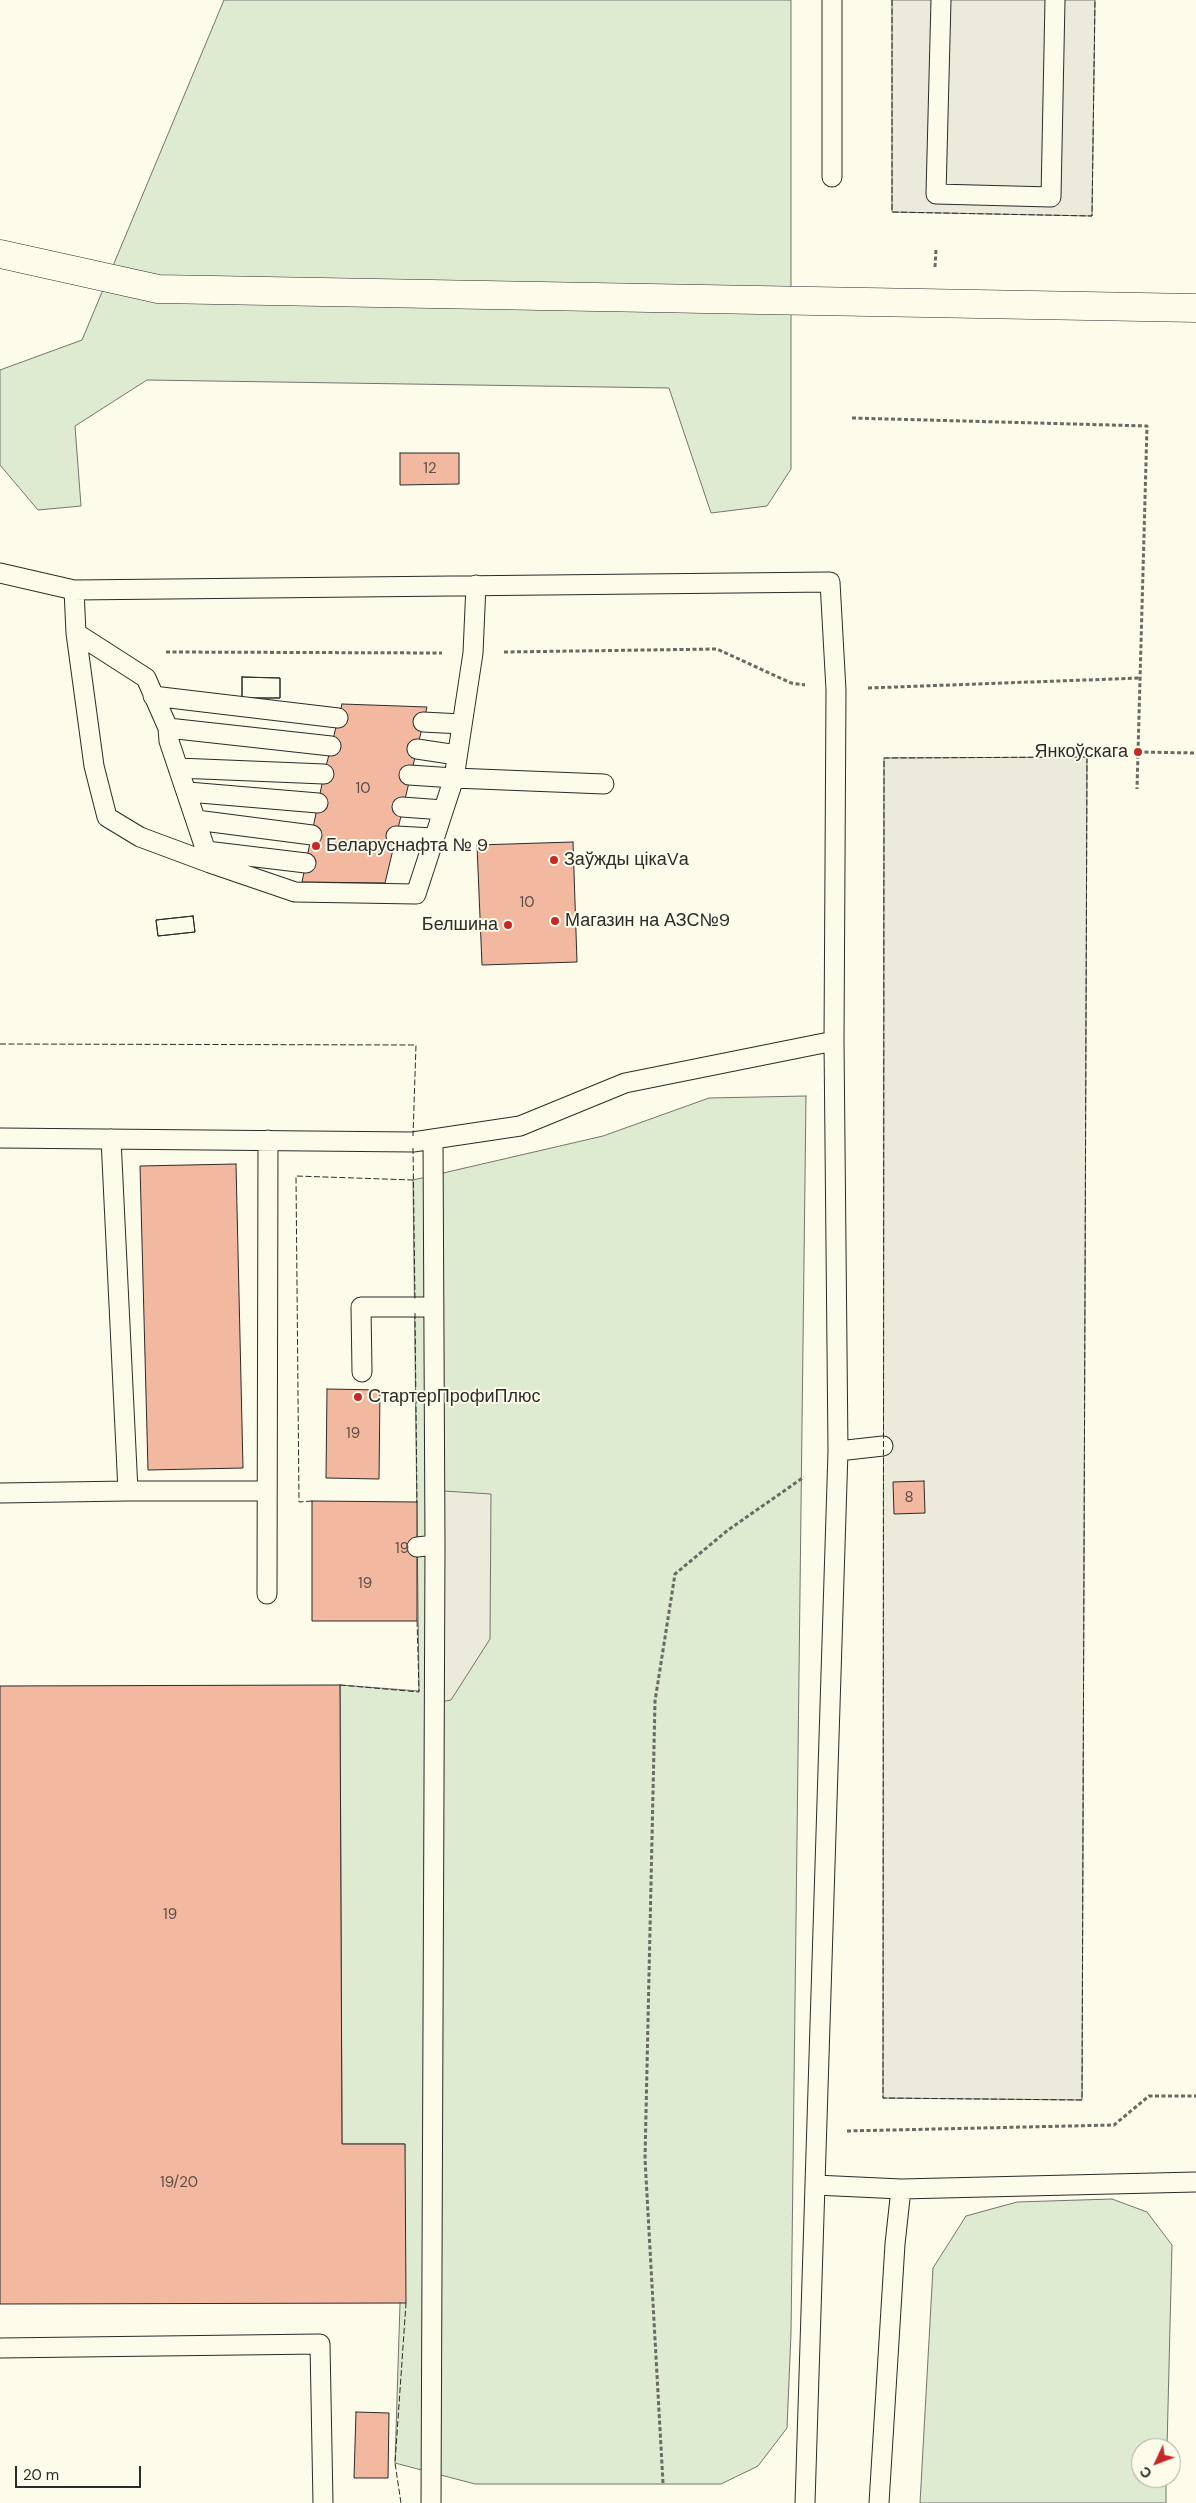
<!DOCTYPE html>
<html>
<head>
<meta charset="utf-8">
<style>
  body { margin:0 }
  #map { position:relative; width:1196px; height:2503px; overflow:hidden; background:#fdfbea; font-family:"DM Sans",sans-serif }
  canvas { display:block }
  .north { position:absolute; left:1131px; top:2438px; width:50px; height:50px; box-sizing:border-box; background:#fdfbea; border:1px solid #a9a89e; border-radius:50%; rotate:227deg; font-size:14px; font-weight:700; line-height:20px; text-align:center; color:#2b2b2b }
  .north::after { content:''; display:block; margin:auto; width:18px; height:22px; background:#c62828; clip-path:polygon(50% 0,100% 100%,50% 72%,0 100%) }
  .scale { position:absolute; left:15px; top:2466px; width:126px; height:22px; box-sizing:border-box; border:2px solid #2b2b2b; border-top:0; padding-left:6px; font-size:15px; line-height:18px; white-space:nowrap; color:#2b2b2b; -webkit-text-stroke:4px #fdfbea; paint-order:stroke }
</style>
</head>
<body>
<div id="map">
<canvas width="1196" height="2503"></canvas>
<div class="north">С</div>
<div class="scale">20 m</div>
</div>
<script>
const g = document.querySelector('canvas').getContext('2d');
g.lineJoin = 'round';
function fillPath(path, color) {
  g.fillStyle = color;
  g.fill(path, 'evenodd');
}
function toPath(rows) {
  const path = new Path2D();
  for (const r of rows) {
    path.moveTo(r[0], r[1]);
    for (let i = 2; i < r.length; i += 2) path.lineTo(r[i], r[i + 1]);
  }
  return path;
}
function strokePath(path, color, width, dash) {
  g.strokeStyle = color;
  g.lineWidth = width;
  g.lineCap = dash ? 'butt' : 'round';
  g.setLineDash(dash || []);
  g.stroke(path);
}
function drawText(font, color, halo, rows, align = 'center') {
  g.font = font + ' "DM Sans",sans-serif';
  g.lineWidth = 4;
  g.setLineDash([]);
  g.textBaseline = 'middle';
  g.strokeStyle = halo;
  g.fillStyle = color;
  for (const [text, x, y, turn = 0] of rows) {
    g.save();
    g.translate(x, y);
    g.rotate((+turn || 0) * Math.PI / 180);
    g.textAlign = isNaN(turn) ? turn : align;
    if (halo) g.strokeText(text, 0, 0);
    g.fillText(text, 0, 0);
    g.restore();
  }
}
const green = toPath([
  [224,0,791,0,791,469,767,506,711,513,669,388,147,380,75,426,81,506,38,510,0,465,0,370,82,340,224,0],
  [806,1096,791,2333,787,2428,758,2466,721,2484,475,2484,395,2463,405,2144,342,2144,340,1685,419,1691,413,1180,603,1136,709,1098,806,1096],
  [1112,2199,1147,2212,1172,2245,1167,2448,1141,2448,1141,2478,1166,2478,1166,2503,920,2503,933,2268,966,2216,1017,2202,1112,2199]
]);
const parking = toPath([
  [892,0,1095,0,1092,216,892,212,892,0],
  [1087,757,1082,2100,883,2098,884,758,1087,757],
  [428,1490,491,1494,490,1639,451,1700,435,1703,428,1490]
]);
const building = toPath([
  [400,453,459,453,459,484,400,485,400,453],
  [242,677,280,678,280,698,242,698,242,677],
  [242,677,280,678,280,698,242,698,242,677],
  [342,704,427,707,385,883,302,882,324,774,342,704],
  [573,842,577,962,482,965,477,845,573,842],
  [193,916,195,932,158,936,156,920,193,916],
  [193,916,195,932,158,936,156,920,193,916],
  [236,1164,243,1468,148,1470,140,1166,236,1164],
  [327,1389,380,1390,379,1479,326,1478,327,1389],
  [924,1481,925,1513,894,1514,893,1482,924,1481],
  [312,1501,417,1502,417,1621,312,1621,312,1501],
  [340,1685,342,2144,405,2144,406,2303,0,2304,0,1686,340,1685],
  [356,2412,389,2413,388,2478,354,2478,356,2412]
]);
const path = toPath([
  [935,267,936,250],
  [852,418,1147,426,1137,789],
  [166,652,442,653],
  [504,652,717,649,791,683,805,685],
  [868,688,1140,678],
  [1138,752,1196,753],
  [847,2131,1114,2125,1149,2096,1196,2096],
  [663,2483,645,2159,655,1701,675,1574,728,1530,804,1477]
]);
const lane = toPath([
  [941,0,936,194,1051,197,1055,0],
  [832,177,832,0],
  [0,573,74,590,830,582,836,690,834,1041,838,1451,805,2503],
  [476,585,473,653,454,778,604,784],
  [74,590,76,633,146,678,168,728,169,741,210,863,295,892,416,894,454,778,409,775],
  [76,633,94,766,107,817,140,837,210,863],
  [153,696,338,718],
  [423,722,462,724],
  [168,728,331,746],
  [417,749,457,755],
  [178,768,324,774],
  [188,792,318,803],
  [402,807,443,810],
  [196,820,312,835],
  [396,836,434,838],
  [206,851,306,863],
  [0,1138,413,1142,520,1126,625,1083,834,1041],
  [433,1139,435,1545],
  [362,1372,361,1307,434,1307],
  [838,1451,883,1446],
  [128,1491,267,1491],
  [0,1493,128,1491,111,1139],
  [417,1547,435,1545,431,2503],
  [267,1594,268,1140],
  [815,2185,901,2189],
  [0,2348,320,2344,323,2503],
  [879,2503,895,2244,901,2189,1196,2182]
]);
const secondary = toPath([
  [0,254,158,289,1196,308]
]);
const fence = toPath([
  [892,0,892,212,1092,216,1095,0],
  [1087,757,1082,2100,883,2098,884,758,1087,757],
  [0,1044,416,1045,413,1136],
  [413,1148,415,1301],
  [415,1313,417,1503],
  [312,1501,299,1502,296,1176,413,1180],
  [340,1685,419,1692,417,1618],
  [401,2503,395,2463,406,2303]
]);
const markers = [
  [1138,752,5,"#c62828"],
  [316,846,5,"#c62828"],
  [554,860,5,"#c62828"],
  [555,921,5,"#c62828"],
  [508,925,5,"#c62828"],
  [358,1397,5,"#c62828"]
];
const numberNames = [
  ["12",430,469],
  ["10",363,789],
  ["10",527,903],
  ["19",353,1434],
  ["8",909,1498],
  ["19",402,1549],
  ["19",365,1584],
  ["19",170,1915],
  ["19/20",179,2183]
];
const poiNames = [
  ["Янкоўскага",1128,752,"right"],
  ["Беларуснафта № 9",326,846],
  ["Заўжды цікаVа",564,860],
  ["Магазин на АЗС№9",565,921],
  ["Белшина",498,925,"right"],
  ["СтартерПрофиПлюс",368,1397]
];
fillPath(green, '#deebd1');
strokePath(green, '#74746e', 1);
fillPath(parking, '#eceadb');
strokePath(parking, '#74746e', 1);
fillPath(building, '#f2b8a0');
strokePath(building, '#2b2b2b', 1);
strokePath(lane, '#2b2b2b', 21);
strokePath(secondary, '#2b2b2b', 29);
strokePath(path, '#6a6964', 3, [4, 2.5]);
strokePath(lane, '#fdfbea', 19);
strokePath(secondary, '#fdfbea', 28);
strokePath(fence, '#2b2b2b', 1, [6, 2.5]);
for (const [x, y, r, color] of markers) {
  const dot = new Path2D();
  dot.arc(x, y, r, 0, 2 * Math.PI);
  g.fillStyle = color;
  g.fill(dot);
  strokePath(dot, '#fdfbea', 2);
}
drawText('15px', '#5d4e48', null, numberNames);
drawText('18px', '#2b2b2b', '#fdfbea', poiNames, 'left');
</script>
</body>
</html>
